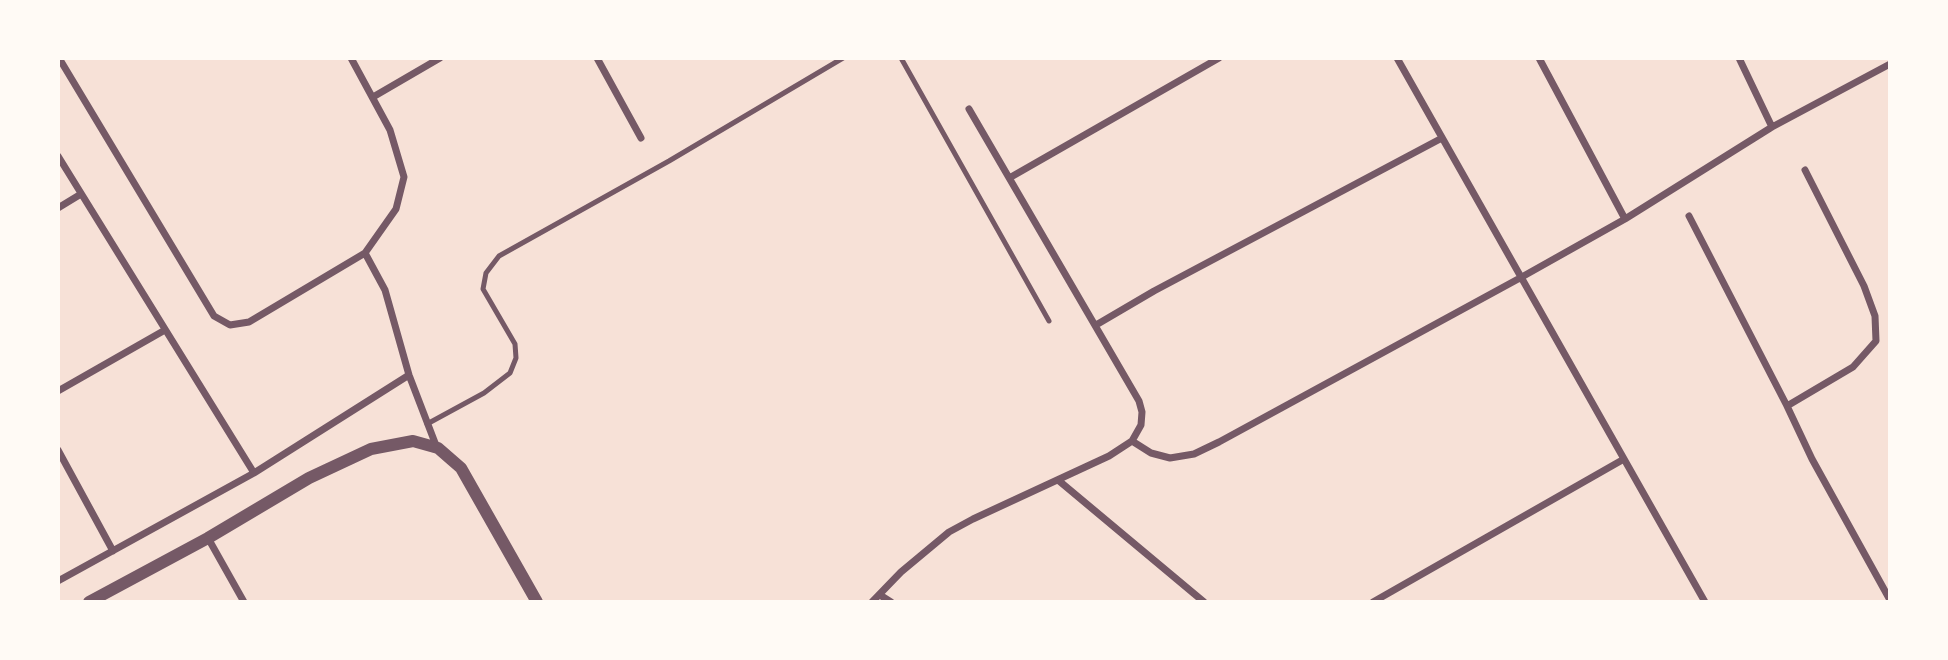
<!DOCTYPE html>
<html>
<head>
<meta charset="utf-8">
<style>
  body { margin:0 }
  #map { position:relative; width:1948px; height:660px; overflow:hidden; background:#f7e1d7; font-family:Commissioner,sans-serif }
  canvas { display:block }
  .frame { position:absolute; inset:0; border:60px solid #fffaf5; pointer-events:none }
</style>
</head>
<body>
<div id="map">
<canvas width="1948" height="660"></canvas>
<div class="frame"></div>
</div>
<script>
const g = document.querySelector('canvas').getContext('2d');
g.lineJoin = 'round';
function toPath(rows) {
  const path = new Path2D();
  for (const r of rows) {
    path.moveTo(r[0], r[1]);
    for (let i = 2; i < r.length; i += 2) path.lineTo(r[i], r[i + 1]);
  }
  return path;
}
function strokePath(path, color, width, dash) {
  g.strokeStyle = color;
  g.lineWidth = width;
  g.lineCap = dash ? 'butt' : 'round';
  g.setLineDash(dash || []);
  g.stroke(path);
}
const service = toPath([
  [901,58,1049,321],
  [427,424,484,393,510,373,516,358,515,344,483,289,486,273,499,256,669,161,843,58]
]);
const minor = toPath([
  [59,58,214,316,230,325,249,322,365,253],
  [351,58,390,130,404,177,396,209,365,253,385,290,409,375,437,448],
  [597,58,641,138],
  [1397,58,1705,602],
  [1539,58,1625,219],
  [1739,58,1772,127],
  [373,97,440,58],
  [58,156,254,473],
  [1805,170,1864,286,1875,316,1876,341,1853,367,1787,406,1812,459,1890,600],
  [1011,177,1219,58],
  [58,208,81,194],
  [1689,216,1787,406],
  [1096,325,1154,291,1442,138],
  [58,391,165,330],
  [1132,441,1151,453,1170,458,1194,454,1219,442,1520,278,1625,219,1772,127,1890,64],
  [58,450,113,551],
  [1058,480,1204,602],
  [208,538,244,602],
  [58,581,254,473,409,375],
  [880,595,891,602],
  [872,602,901,572,949,532,973,519,1109,456,1132,441,1141,425,1142,412,1139,401,969,109],
  [1373,602,1624,459]
]);
const tertiary = toPath([
  [89,602,208,538,309,478,371,449,413,441,438,448,461,468,537,602]
]);
strokePath(service, '#755966', 5);
strokePath(minor, '#755966', 7);
strokePath(tertiary, '#755966', 12);
</script>
</body>
</html>
